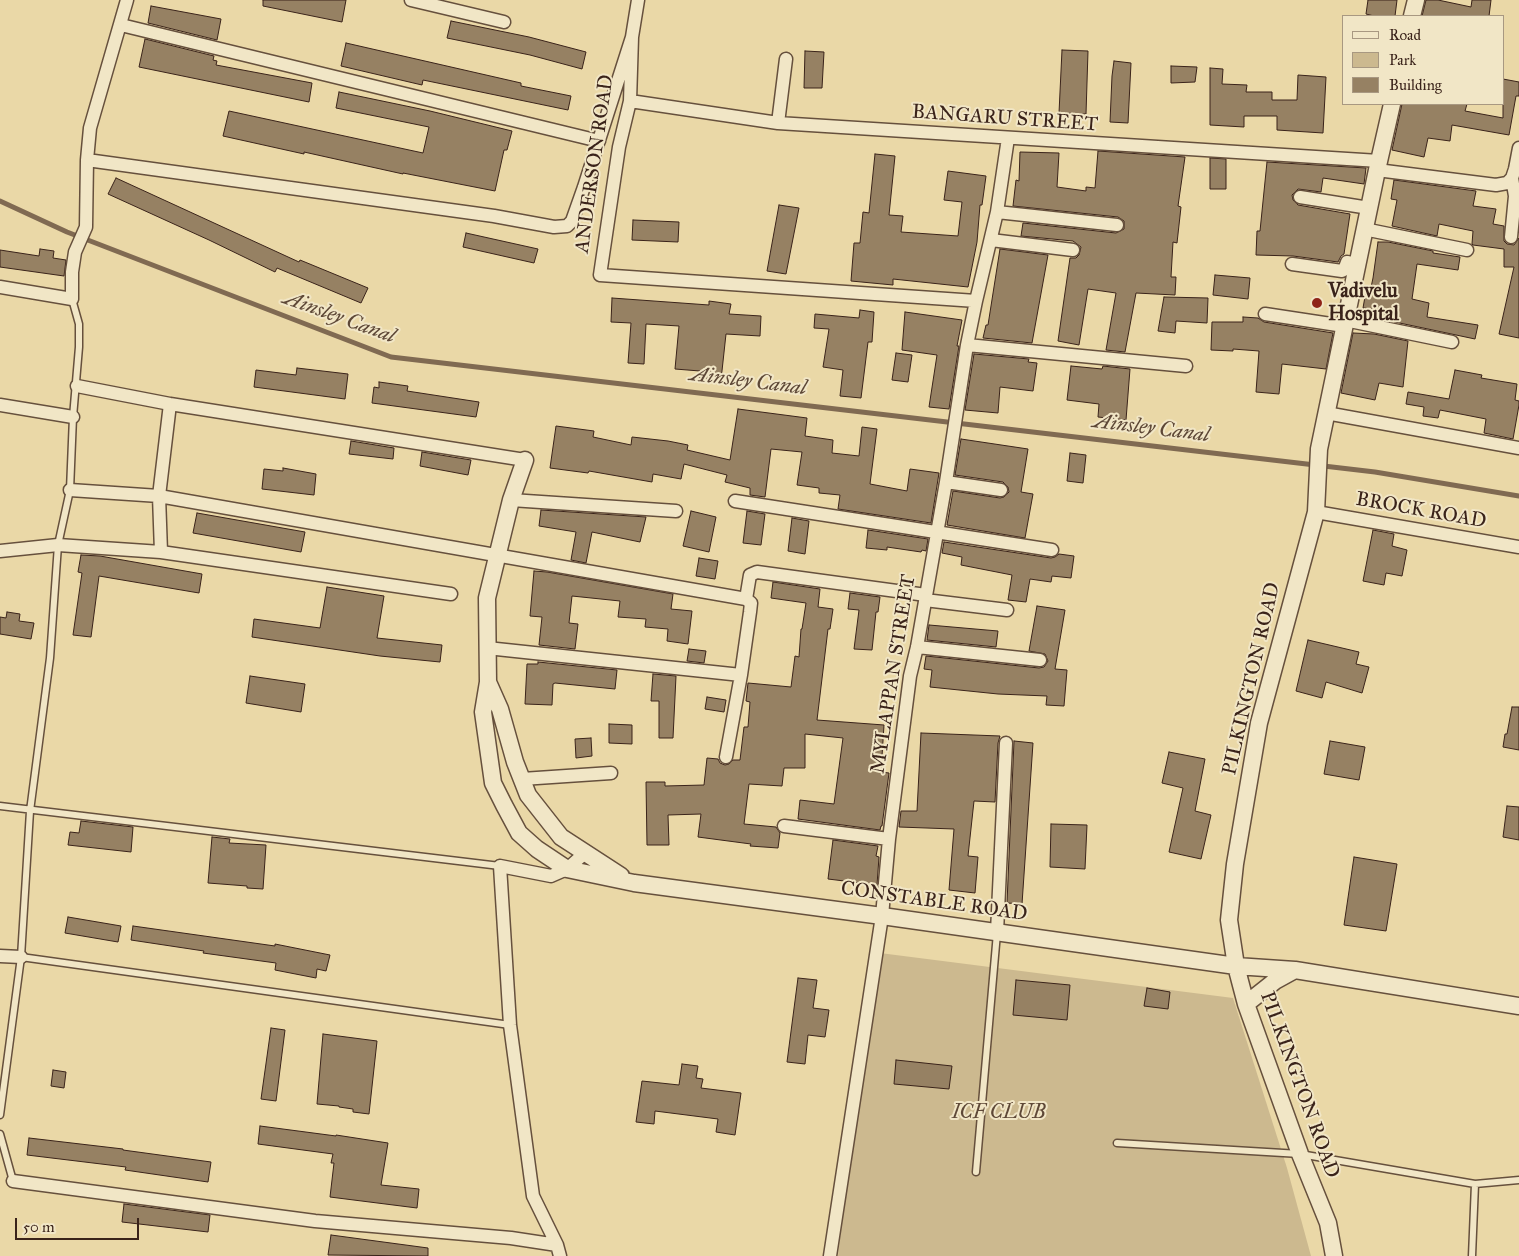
<!DOCTYPE html>
<html>
<head>
<meta charset="utf-8">
<style>
  body { margin:0 }
  #map { position:relative; width:1519px; height:1256px; overflow:hidden; background:#ead8a7; font-family:"IM FELL Great Primer",serif }
  canvas { display:block }
  .legend { position:absolute; left:1342px; top:15px; width:162px; height:90px; box-sizing:border-box; background:#f1e6c6; border:1px solid #a89881; margin:0; padding:6px 9px; list-style:none; font-size:15px; color:#3a231a }
  .legend li { display:flex; align-items:center; gap:10px; height:25px }
  .legend b { width:25px; border:1px solid #a89881 }
  .scale { position:absolute; left:15px; top:1218px; width:124px; height:22px; box-sizing:border-box; border:2px solid #3a231a; border-top:0; padding-left:6px; font-size:15px; line-height:18px; white-space:nowrap; color:#3a231a; -webkit-text-stroke:4px #f1e6c6; paint-order:stroke }
</style>
</head>
<body>
<div id="map">
<canvas width="1519" height="1256"></canvas>
<ul class="legend">
<li><b style="height:6px;background:#f1e6c6"></b>Road</li>
<li><b style="height:14px;background:#ccb98f"></b>Park</li>
<li><b style="height:14px;background:#968163"></b>Building</li>
</ul>
<div class="scale">50 m</div>
</div>
<script>
const g = document.querySelector('canvas').getContext('2d');
g.lineJoin = 'round';
function fillPath(path, color) {
  g.fillStyle = color;
  g.fill(path, 'evenodd');
}
function toPath(rows) {
  const path = new Path2D();
  for (const r of rows) {
    path.moveTo(r[0], r[1]);
    for (let i = 2; i < r.length; i += 2) path.lineTo(r[i], r[i + 1]);
  }
  return path;
}
function strokePath(path, color, width, dash) {
  g.strokeStyle = color;
  g.lineWidth = width;
  g.lineCap = dash ? 'butt' : 'round';
  g.setLineDash(dash || []);
  g.stroke(path);
}
function drawText(font, color, halo, rows, align = 'center') {
  g.font = font + ' "IM FELL Great Primer",serif';
  g.lineWidth = 4;
  g.setLineDash([]);
  g.textBaseline = 'middle';
  g.strokeStyle = halo;
  g.fillStyle = color;
  for (const [text, x, y, turn = 0] of rows) {
    g.save();
    g.translate(x, y);
    g.rotate((+turn || 0) * Math.PI / 180);
    g.textAlign = isNaN(turn) ? turn : align;
    if (halo) g.strokeText(text, 0, 0);
    g.fillText(text, 0, 0);
    g.restore();
  }
}
const green = toPath([
  [872,952,1233,998,1287,1168,1311,1256,838,1256]
]);
const stream = toPath([
  [0,201,67,232,391,357,1375,472,1519,496]
]);
const building = toPath([
  [263,0,346,0,342,22,263,6,263,0],
  [1368,0,1397,0,1395,16,1374,16,1366,14,1368,0],
  [1426,0,1438,0,1471,7,1472,0,1491,0,1489,16,1422,16,1426,0],
  [151,6,221,19,217,40,148,23,151,6],
  [451,21,529,37,586,52,582,69,530,55,447,38,451,21],
  [145,39,214,56,213,60,217,61,216,65,312,83,309,102,139,67,145,39],
  [346,43,521,83,521,86,571,96,568,110,423,80,422,85,341,66,346,43],
  [1062,50,1088,51,1086,114,1059,113,1062,50],
  [805,51,824,52,822,88,804,88,805,51],
  [1114,61,1131,63,1128,123,1110,122,1112,76,1114,61],
  [1171,66,1197,67,1195,82,1171,83,1171,66],
  [1210,68,1223,69,1222,84,1247,85,1246,92,1272,92,1272,100,1297,100,1298,75,1326,77,1323,133,1277,130,1277,116,1244,116,1244,127,1210,125,1210,68],
  [1503,79,1519,82,1519,96,1516,96,1509,135,1452,125,1450,141,1428,138,1424,157,1392,150,1402,104,1467,104,1465,111,1503,118,1503,79],
  [339,92,430,111,512,131,507,150,504,150,495,191,403,173,403,174,304,152,304,154,223,136,229,111,423,153,429,127,336,108,339,92],
  [1098,151,1185,157,1178,206,1181,207,1177,243,1173,242,1171,277,1176,277,1175,295,1136,293,1125,352,1106,350,1116,293,1088,289,1079,345,1058,341,1070,258,1076,258,1079,255,1081,247,1073,241,1021,236,1023,223,1116,233,1124,229,1124,221,1118,217,1013,206,1016,180,1019,181,1020,152,1059,153,1057,187,1086,191,1086,187,1095,188,1098,151],
  [875,154,895,156,889,215,903,216,901,232,958,236,962,202,944,200,948,171,986,176,982,205,980,205,977,242,968,287,893,279,893,285,851,281,854,243,860,243,863,212,869,213,875,154],
  [1210,158,1226,159,1226,189,1210,189,1210,158],
  [1267,162,1366,168,1364,184,1323,178,1321,192,1298,189,1292,195,1293,200,1298,205,1350,214,1344,254,1341,256,1338,262,1293,256,1256,255,1257,231,1260,231,1267,162],
  [116,178,299,262,300,260,368,288,361,303,277,268,275,272,209,240,108,194,116,178],
  [1394,180,1476,191,1473,206,1496,209,1493,224,1504,226,1504,241,1507,244,1514,245,1519,238,1519,338,1499,334,1514,267,1504,267,1504,249,1473,245,1472,244,1473,231,1439,224,1437,236,1392,226,1397,200,1391,199,1394,180],
  [779,205,799,208,786,274,767,271,779,205],
  [633,220,679,222,678,242,632,240,633,220],
  [466,233,538,249,534,263,463,247,466,233],
  [1378,242,1388,242,1433,251,1433,253,1460,257,1458,270,1417,264,1412,299,1429,303,1427,317,1478,325,1475,339,1376,318,1378,310,1363,308,1366,291,1370,292,1373,278,1378,242],
  [40,249,54,251,53,258,66,260,64,276,0,267,0,250,39,256,40,249],
  [1000,249,1048,255,1032,343,983,338,986,325,988,325,1000,249],
  [1215,275,1250,278,1248,299,1213,295,1215,275],
  [1164,297,1208,298,1207,323,1176,321,1175,333,1158,331,1164,297],
  [612,298,709,305,709,301,731,304,729,314,761,316,760,336,726,334,721,380,699,378,700,371,675,369,679,326,646,324,644,364,628,363,631,323,611,322,612,298],
  [860,310,874,312,872,342,868,342,861,398,840,396,843,370,823,367,829,329,814,328,815,314,859,318,860,310],
  [905,312,962,320,957,346,959,346,949,409,929,407,937,355,902,350,905,312],
  [1243,317,1258,318,1264,322,1333,333,1326,369,1282,364,1279,394,1256,392,1259,351,1233,349,1233,351,1211,350,1212,322,1243,322,1243,317],
  [1353,333,1374,334,1408,341,1403,387,1379,383,1375,400,1341,393,1353,333],
  [896,353,912,355,908,382,892,380,896,353],
  [974,354,1029,359,1028,362,1037,363,1033,391,1000,387,998,413,965,410,974,354],
  [1071,366,1102,369,1103,366,1130,369,1126,420,1098,417,1099,404,1067,400,1071,366],
  [297,368,348,374,345,399,254,387,256,370,296,375,297,368],
  [1455,370,1482,375,1481,378,1517,384,1515,400,1519,401,1519,405,1513,439,1484,433,1486,419,1440,410,1438,418,1423,416,1424,407,1406,404,1408,392,1449,399,1455,370],
  [379,382,408,386,407,391,479,402,476,417,372,403,374,387,379,388,379,382],
  [738,409,807,418,805,436,833,440,832,453,859,456,862,427,877,429,870,484,907,491,910,469,939,473,931,523,838,509,840,495,819,493,819,488,797,485,802,452,771,449,765,497,750,495,750,488,725,482,727,475,684,464,681,479,653,474,652,482,589,471,588,473,550,468,556,426,594,431,593,437,631,445,632,437,668,441,688,445,687,450,730,460,738,409],
  [961,439,1028,449,1021,492,1033,494,1025,538,947,525,953,491,1000,498,1004,497,1009,492,1008,487,1003,482,955,475,961,439],
  [351,441,394,448,393,459,349,454,351,441],
  [422,452,471,460,468,475,420,466,422,452],
  [1070,453,1086,455,1083,483,1067,481,1070,453],
  [283,468,316,474,314,495,262,489,264,469,283,471,283,468],
  [541,510,646,517,640,542,592,532,586,563,571,560,576,532,539,526,541,510],
  [691,511,716,517,709,552,683,546,691,511],
  [747,511,765,514,761,545,743,543,747,511],
  [197,513,305,532,301,552,193,533,197,513],
  [792,518,809,521,805,554,788,551,792,518],
  [868,530,928,539,926,551,922,550,921,552,887,547,887,550,866,548,868,530],
  [1373,530,1394,534,1392,546,1407,550,1402,576,1386,573,1384,585,1363,581,1373,530],
  [944,542,1051,558,1055,557,1059,554,1074,556,1071,578,1052,576,1051,582,1030,579,1026,602,1008,600,1012,575,961,565,962,557,942,553,944,542],
  [81,555,100,556,202,574,199,593,99,576,91,637,73,635,82,573,78,572,81,555],
  [699,558,718,561,715,579,696,576,699,558],
  [534,571,547,572,673,594,671,609,692,611,688,644,667,641,668,629,645,627,646,619,618,617,620,601,572,596,569,623,578,624,575,649,539,645,542,617,530,616,534,571],
  [773,582,820,589,818,607,833,609,830,629,828,629,817,720,884,725,881,772,889,773,882,826,881,826,880,830,798,819,800,800,834,804,843,738,805,734,805,768,784,768,782,786,749,784,744,824,776,827,780,833,778,848,750,846,751,844,698,837,701,814,668,815,669,845,647,845,646,782,665,782,665,786,704,785,707,758,718,759,720,763,725,765,729,764,733,760,740,760,744,727,748,727,750,702,746,701,748,683,791,687,795,656,799,657,801,629,802,629,806,603,771,598,773,582],
  [327,587,384,596,377,638,442,645,440,662,380,656,252,637,254,619,320,628,327,587],
  [850,593,880,597,878,612,876,612,872,650,854,649,859,610,848,609,850,593],
  [1037,606,1065,610,1055,669,1067,670,1064,706,1046,705,1047,696,998,694,930,687,932,670,924,669,926,656,1039,668,1044,667,1048,661,1045,654,1029,651,1037,606],
  [7,612,20,614,19,621,34,623,31,639,0,634,0,617,6,618,7,612],
  [929,625,998,631,996,647,927,640,929,625],
  [1308,640,1359,652,1356,664,1369,667,1362,693,1326,682,1322,698,1296,691,1308,640],
  [689,649,706,651,704,663,687,661,689,649],
  [538,662,617,670,615,689,555,683,553,684,552,705,525,704,527,664,538,664,538,662],
  [653,674,676,676,673,738,659,738,659,701,651,701,653,674],
  [250,676,305,684,301,712,246,703,250,676],
  [707,697,726,700,724,712,705,709,707,697],
  [1512,707,1519,707,1519,750,1503,747,1505,734,1507,734,1512,707],
  [609,724,632,725,632,744,609,743,609,724],
  [921,733,1000,736,998,743,995,802,974,801,968,856,978,857,975,893,949,890,954,829,899,827,901,811,917,811,921,733],
  [591,738,592,756,576,758,575,739,591,738],
  [1014,741,1033,743,1022,904,1007,903,1014,741],
  [1330,741,1365,747,1359,780,1324,774,1330,741],
  [1169,752,1205,759,1195,811,1211,815,1201,859,1169,852,1183,788,1162,783,1169,752],
  [1507,806,1519,807,1519,840,1503,837,1507,806],
  [81,821,133,827,131,852,68,845,70,832,79,833,81,821],
  [1051,824,1087,825,1085,869,1050,867,1051,824],
  [212,837,230,839,229,843,266,845,263,889,247,888,247,886,208,883,212,837],
  [833,840,878,846,876,856,879,857,877,885,828,879,833,840],
  [1354,857,1397,864,1386,931,1344,925,1354,857],
  [68,917,121,926,118,942,65,933,68,917],
  [133,926,275,946,275,944,330,955,326,971,317,969,316,978,275,970,276,963,203,953,204,951,131,940,133,926],
  [798,978,817,980,813,1008,829,1010,825,1037,808,1035,805,1064,787,1062,798,978],
  [1016,980,1070,985,1067,1020,1013,1015,1016,980],
  [1147,988,1170,992,1168,1009,1144,1006,1147,988],
  [271,1028,285,1030,276,1101,261,1099,271,1028],
  [323,1034,377,1041,369,1114,353,1112,353,1109,339,1107,339,1106,317,1104,323,1034],
  [896,1060,952,1066,949,1089,894,1084,896,1060],
  [682,1064,698,1066,696,1078,703,1079,701,1088,741,1093,735,1135,716,1132,718,1119,655,1111,654,1124,636,1122,642,1081,679,1085,682,1064],
  [53,1070,66,1072,64,1088,51,1086,53,1070],
  [260,1126,336,1136,336,1135,388,1143,381,1185,419,1189,417,1208,330,1197,334,1163,331,1163,333,1154,258,1144,260,1126],
  [29,1138,123,1149,123,1150,211,1162,208,1182,125,1170,126,1167,27,1155,29,1138],
  [124,1204,210,1215,208,1232,122,1222,124,1204],
  [331,1235,428,1248,428,1256,328,1255,331,1235]
]);
const service = toPath([
  [0,806,500,866],
  [21,957,510,1025],
  [0,1115,21,957,30,811,50,658,58,545,70,490,73,417,79,347,79,324,72,299],
  [0,1134,13,1181],
  [1117,1143,1300,1154,1475,1184,1519,1180],
  [976,1172,997,933],
  [1472,1256,1475,1184]
]);
const minor = toPath([
  [411,0,504,22],
  [638,0,632,37,630,101,619,147,600,275,976,301],
  [121,25,599,141],
  [630,101,778,123,1379,161],
  [778,123,786,59],
  [87,160,90,128,127,0],
  [1377,170,1496,185,1507,183,1512,178,1515,169,1519,148],
  [1300,197,1369,208],
  [997,212,1117,225],
  [1364,229,1467,250],
  [1511,237,1515,196,1512,178],
  [991,240,1073,250],
  [1292,264,1342,271,1344,270,1347,262,1357,264],
  [0,287,72,299,72,272,75,252,86,227,87,160,494,216,554,227,567,226,572,221,584,187,632,37],
  [1265,314,1344,326],
  [1345,320,1452,342],
  [967,345,1186,366],
  [77,386,170,404,525,460],
  [0,405,73,417],
  [1326,413,1519,448],
  [946,482,1001,490],
  [70,490,159,496,746,599,751,603,750,612,741,675,726,757],
  [511,500,676,511],
  [735,501,1052,550],
  [1316,512,1519,547],
  [0,551,58,545,161,552,451,594],
  [161,552,159,496,170,404],
  [746,599,750,575,757,572,926,595],
  [925,600,1007,610],
  [917,647,1040,660],
  [487,648,741,675],
  [522,779,611,773],
  [784,826,889,839],
  [997,932,1006,743],
  [0,956,21,957],
  [13,1181,315,1221,511,1238,557,1245],
  [560,1256,557,1245,533,1196,510,1025,500,866,551,876,567,869,585,853],
  [830,1256,882,916,889,839,910,676,917,647,946,482,967,345,976,301,997,212,1008,138]
]);
const tertiary = toPath([
  [1412,16,1416,0],
  [525,460,511,500,487,598,488,682,483,712,493,783,504,805,519,833,537,849,567,869,634,883,882,916,1236,966,1295,970,1519,1006],
  [488,682,500,709,515,762,528,795,561,837,621,876],
  [1246,1004,1275,981,1295,970],
  [1334,1256,1328,1223,1300,1154,1246,1004,1236,966,1229,920,1235,864,1259,723,1316,512,1319,449,1377,170,1392,104]
]);
const markers = [
  [1317,303,6,"#8f2418"]
];
const streetNames = [
  ["BANGARU STREET",1005,119,4],
  ["ANDERSON ROAD",595,164,-82],
  ["BROCK ROAD",1421,511,10],
  ["MYLAPPAN STREET",894,674,-81],
  ["PILKINGTON ROAD",1252,679,-77],
  ["CONSTABLE ROAD",934,902,8],
  ["PILKINGTON ROAD",1299,1085,70]
];
const poiNames = [
  ["Vadivelu",1328,292],
  ["Hospital",1328,315]
];
const parkNames = [
  ["ICF CLUB",999,1113]
];
const waterNames = [
  ["Ainsley Canal",339,318,20],
  ["Ainsley Canal",748,382,7],
  ["Ainsley Canal",1151,429,7]
];
fillPath(green, '#ccb98f');
strokePath(stream, '#806a52', 5);
fillPath(building, '#968163');
strokePath(building, '#3a231a', 1);
strokePath(service, '#66503d', 9);
strokePath(minor, '#66503d', 15);
strokePath(tertiary, '#66503d', 19);
strokePath(service, '#f1e6c6', 6);
strokePath(minor, '#f1e6c6', 12);
strokePath(tertiary, '#f1e6c6', 16);
for (const [x, y, r, color] of markers) {
  const dot = new Path2D();
  dot.arc(x, y, r, 0, 2 * Math.PI);
  g.fillStyle = color;
  g.fill(dot);
  strokePath(dot, '#f1e6c6', 2);
}
drawText('20px', '#3a231a', '#f1e6c6', streetNames);
drawText('bold 20px', '#3a231a', '#f1e6c6', poiNames, 'left');
drawText('italic 20px', '#5e4837', '#f1e6c6', parkNames);
drawText('italic 21px', '#5d4736', '#f1e6c6', waterNames);
</script>
</body>
</html>
